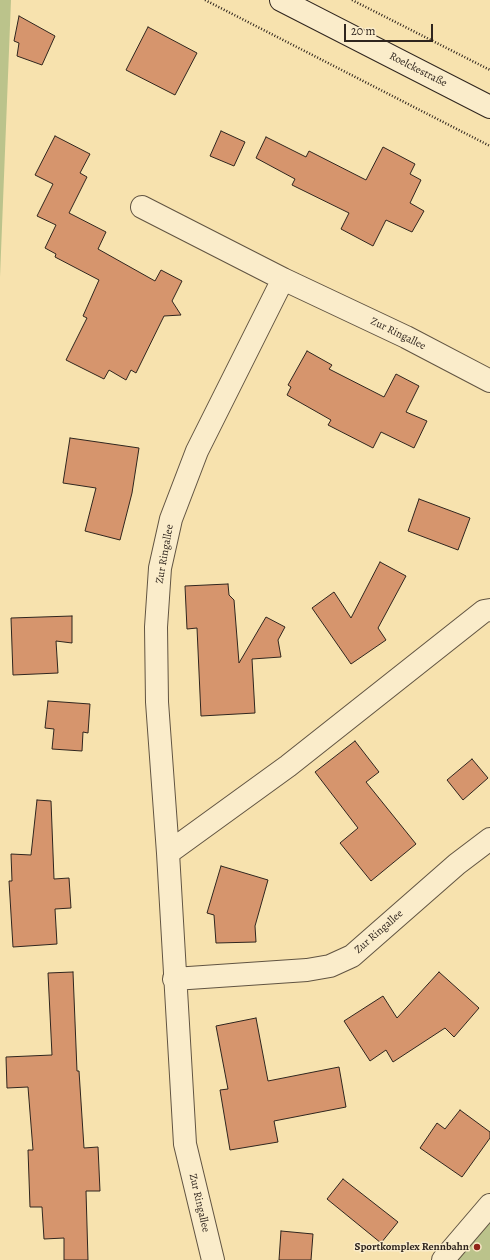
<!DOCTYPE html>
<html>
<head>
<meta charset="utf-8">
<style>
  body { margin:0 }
  #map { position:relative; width:490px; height:1260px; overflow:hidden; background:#f7e2ae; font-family:Alegreya,serif }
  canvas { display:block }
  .scale { position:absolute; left:344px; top:24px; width:89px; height:18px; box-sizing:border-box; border:2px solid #2f251e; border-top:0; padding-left:5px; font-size:12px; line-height:14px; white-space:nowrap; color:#2f251e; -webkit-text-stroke:3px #faecca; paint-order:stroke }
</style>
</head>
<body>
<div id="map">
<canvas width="490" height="1260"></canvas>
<div class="scale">20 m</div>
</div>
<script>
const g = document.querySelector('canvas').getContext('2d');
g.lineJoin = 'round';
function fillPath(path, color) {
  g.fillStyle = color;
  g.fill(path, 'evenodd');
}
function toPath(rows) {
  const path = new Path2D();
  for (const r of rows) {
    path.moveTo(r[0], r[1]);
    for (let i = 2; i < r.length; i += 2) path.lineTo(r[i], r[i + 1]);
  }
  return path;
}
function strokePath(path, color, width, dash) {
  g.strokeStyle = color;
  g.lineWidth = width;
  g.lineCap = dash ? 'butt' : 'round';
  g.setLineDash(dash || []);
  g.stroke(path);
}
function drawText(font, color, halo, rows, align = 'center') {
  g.font = font + ' Alegreya,serif';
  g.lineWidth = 3;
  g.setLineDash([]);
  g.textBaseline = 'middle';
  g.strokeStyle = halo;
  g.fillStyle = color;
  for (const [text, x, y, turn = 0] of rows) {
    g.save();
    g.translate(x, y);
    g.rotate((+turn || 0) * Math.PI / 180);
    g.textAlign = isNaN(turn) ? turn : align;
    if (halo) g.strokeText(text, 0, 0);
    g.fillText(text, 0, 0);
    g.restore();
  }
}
const green = toPath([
  [0,0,11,0,0,277],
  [490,1218,490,1260,455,1260]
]);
const building = toPath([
  [19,16,55,36,42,65,17,56,19,43,14,41,19,16],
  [148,27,197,53,175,95,126,70,148,27],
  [221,131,245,142,234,166,210,156,221,131],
  [55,136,90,154,80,173,87,177,69,213,106,232,98,249,155,281,161,270,182,281,172,301,181,315,164,316,136,373,131,370,126,380,109,370,104,379,66,360,87,318,83,316,99,280,55,257,56,254,45,248,56,225,37,216,53,184,35,175,55,136],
  [266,137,306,157,309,151,366,180,383,147,415,164,410,174,421,180,410,203,424,211,412,232,386,220,373,246,341,229,349,213,292,185,295,179,256,158,266,137],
  [307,351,332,365,329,369,384,397,396,374,419,386,406,412,427,421,414,448,381,432,373,448,328,425,331,420,287,395,291,387,288,385,307,351],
  [70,438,139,448,132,493,120,540,85,531,96,488,63,483,70,438],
  [419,499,470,518,458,550,408,531,419,499],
  [380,562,406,576,378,628,386,640,351,664,312,608,334,592,351,618,380,562],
  [228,584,229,595,234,600,239,663,266,617,285,627,278,640,281,657,252,659,255,713,201,716,197,628,187,629,185,586,228,584],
  [72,616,72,643,56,641,58,673,13,675,11,618,72,616],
  [48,701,90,704,88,733,83,732,82,751,52,749,54,729,45,728,48,701],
  [355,741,379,772,366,782,416,844,371,881,340,843,358,828,315,772,355,741],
  [472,759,488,778,463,800,447,780,472,759],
  [37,800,51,801,54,879,69,878,71,908,55,909,57,944,13,947,9,881,12,881,11,854,31,855,37,800],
  [221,866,268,880,255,926,256,942,216,943,214,915,207,913,221,866],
  [73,972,77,1071,79,1071,84,1148,98,1147,100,1191,86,1191,88,1260,64,1260,64,1238,44,1239,42,1207,30,1207,28,1150,33,1150,28,1087,7,1088,6,1057,52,1055,48,973,73,972],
  [439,972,479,1008,454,1037,445,1028,393,1062,386,1050,370,1061,344,1021,383,996,397,1018,439,972],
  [256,1018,268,1081,339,1067,346,1107,274,1121,278,1142,230,1150,220,1090,228,1089,216,1026,256,1018],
  [460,1110,490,1132,490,1138,462,1177,420,1148,437,1123,445,1129,460,1110],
  [343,1179,398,1222,381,1243,327,1199,343,1179],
  [281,1231,313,1234,311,1260,279,1260,281,1231]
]);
const path = toPath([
  [205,0,490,146],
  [352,0,490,70]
]);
const minor = toPath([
  [142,207,283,279],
  [168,853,288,766,484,611,490,610],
  [174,979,307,970,330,966,352,956,457,864,490,839],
  [213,1260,185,1144,168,853,157,702,156,627,160,568,171,519,197,451,283,279,406,337,490,381],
  [443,1260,490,1205]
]);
const secondary = toPath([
  [281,0,490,107]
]);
const markers = [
  [477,1247,4,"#8f2418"]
];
const streetNames = [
  ["Roelckestraße",418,70,27],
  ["Zur Ringallee",398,334,26],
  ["Zur Ringallee",165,554,-80],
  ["Zur Ringallee",379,932,-41],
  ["Zur Ringallee",199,1203,77]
];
const poiNames = [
  ["Sportkomplex Rennbahn",469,1247]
];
fillPath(green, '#bbc38b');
fillPath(building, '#d6956d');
strokePath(building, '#2f251e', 1);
strokePath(minor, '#615442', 24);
strokePath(secondary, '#2f251e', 24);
strokePath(path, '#2f251e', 2.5, [1, 2]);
strokePath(minor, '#faecca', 22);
strokePath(secondary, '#faecca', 22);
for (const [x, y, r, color] of markers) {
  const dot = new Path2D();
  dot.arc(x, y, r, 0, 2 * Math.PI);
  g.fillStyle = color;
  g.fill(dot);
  strokePath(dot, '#faecca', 1.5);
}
drawText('11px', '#2f251e', '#faecca', streetNames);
drawText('bold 11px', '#2f251e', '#faecca', poiNames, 'right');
</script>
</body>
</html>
